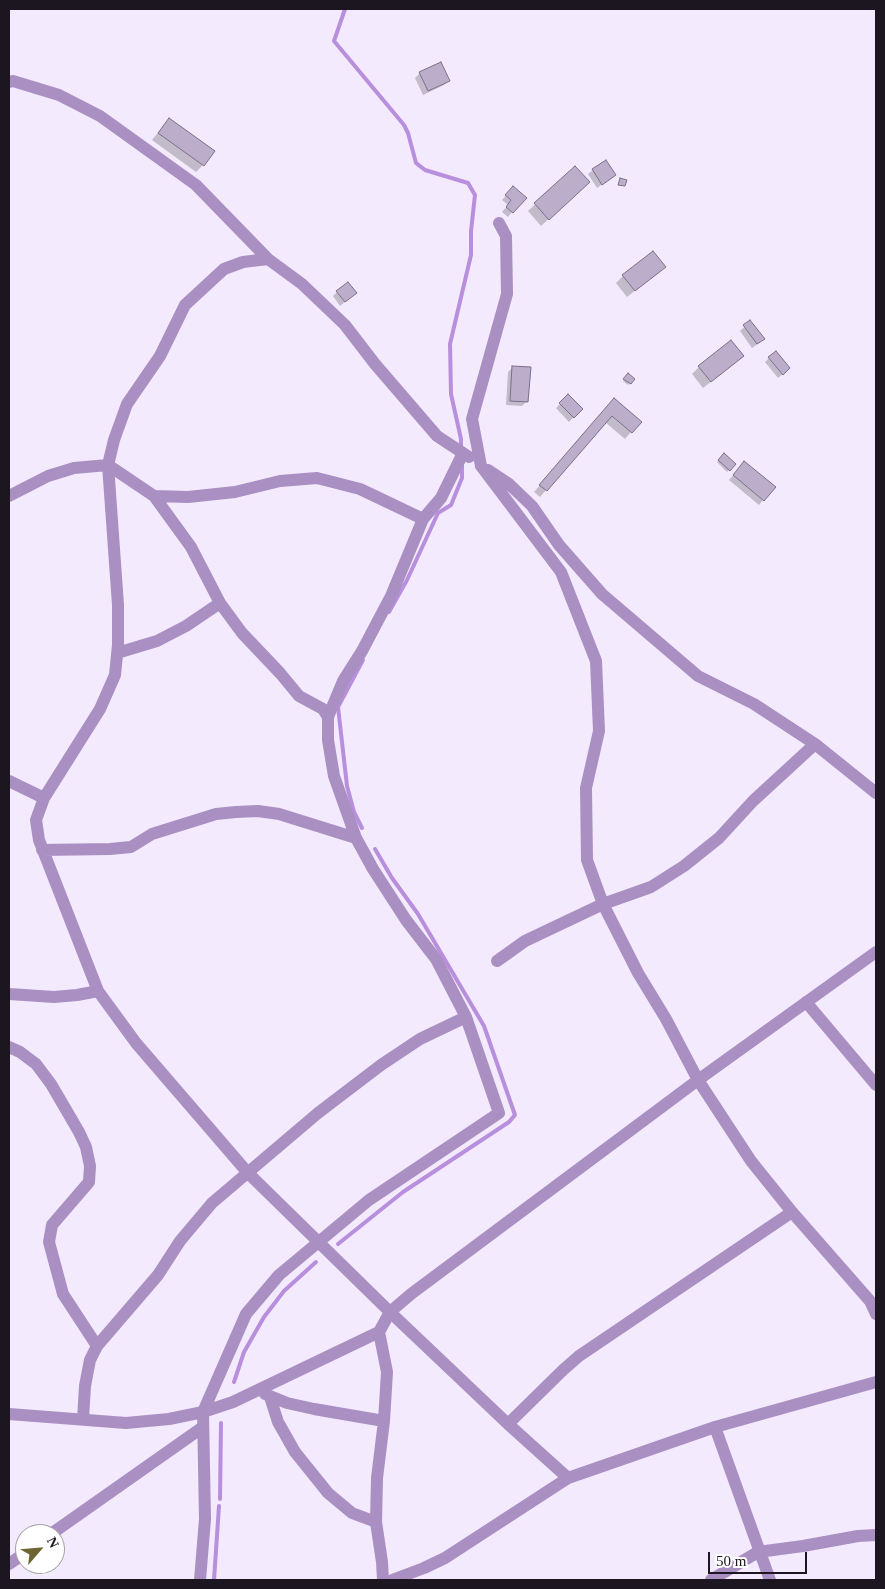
<!DOCTYPE html>
<html>
<head>
<meta charset="utf-8">
<style>
  body { margin:0 }
  #map { position:relative; width:885px; height:1589px; overflow:hidden; background:#f3eafd; font-family:"Times New Roman",serif }
  canvas { display:block }
  .frame { position:absolute; inset:0; border:10px solid #1b1620; pointer-events:none }
  .north { position:absolute; left:15px; top:1524px; width:50px; height:50px; box-sizing:border-box; background:#fff; border:1px solid #a4a2a6; border-radius:50%; rotate:63deg; font-size:14px; font-weight:700; line-height:20px; text-align:center; color:#1b1620 }
  .north::after { content:''; display:block; margin:auto; width:18px; height:22px; background:#6f6531; clip-path:polygon(50% 0,100% 100%,50% 72%,0 100%) }
  .scale { position:absolute; left:708px; top:1552px; width:99px; height:22px; box-sizing:border-box; border:2px solid #1b1620; border-top:0; padding-left:6px; font-size:15px; line-height:18px; white-space:nowrap; color:#1b1620; -webkit-text-stroke:4px #fff; paint-order:stroke }
</style>
</head>
<body>
<div id="map">
<canvas width="885" height="1589"></canvas>
<div class="frame"></div>
<div class="north">N</div>
<div class="scale">50 m</div>
</div>
<script>
const g = document.querySelector('canvas').getContext('2d');
g.lineJoin = 'round';
function fillPath(path, color) {
  g.fillStyle = color;
  g.fill(path, 'evenodd');
}
function toPath(rows) {
  const path = new Path2D();
  for (const r of rows) {
    path.moveTo(r[0], r[1]);
    for (let i = 2; i < r.length; i += 2) path.lineTo(r[i], r[i + 1]);
  }
  return path;
}
function strokePath(path, color, width, dash) {
  g.strokeStyle = color;
  g.lineWidth = width;
  g.lineCap = dash ? 'butt' : 'round';
  g.setLineDash(dash || []);
  g.stroke(path);
}
const shadow = toPath([
  [420,73,448,81,444,85,423,95,415,78],
  [169,119,203,165,196,172,152,140],
  [575,168,581,189,541,226,528,211],
  [593,170,615,175,597,188,588,174],
  [513,188,512,212,508,217,502,212,508,205,502,200],
  [657,273,627,297,616,283,623,276],
  [337,292,351,297,340,306,333,296],
  [750,322,759,343,752,348,740,331],
  [769,358,784,373,778,378,765,362],
  [735,363,703,388,692,374,699,367],
  [513,367,526,402,522,406,506,405,508,372],
  [628,375,633,379,628,385,623,381],
  [568,396,581,409,569,422,556,408],
  [614,399,631,432,625,439,605,422,540,497,534,492],
  [724,455,734,464,727,472,717,462],
  [740,467,763,500,759,505,729,480]
]);
const stream = toPath([
  [345,9,334,41,404,125,408,133,416,163,425,170,468,183,475,195,471,231,471,255,450,344,451,394,461,439,461,448],
  [389,612,407,580,438,513,451,505,462,478,462,465],
  [362,828,354,812,347,786,338,707,363,660],
  [338,1244,403,1192,509,1122,515,1115,484,1026,418,914,392,878,375,849],
  [234,1382,244,1352,264,1317,284,1291,316,1262],
  [220,1499,221,1423],
  [214,1580,219,1506]
]);
const building = toPath([
  [441,62,450,81,428,91,419,72,441,62],
  [169,118,215,151,204,166,158,133,169,118],
  [606,160,616,175,602,185,592,169,606,160],
  [575,166,590,182,549,220,534,203,575,166],
  [620,178,627,180,625,186,618,185,620,178],
  [513,186,527,198,513,213,506,207,511,200,505,195,513,186],
  [653,251,666,267,635,291,622,275,653,251],
  [348,282,357,293,345,302,336,291,348,282],
  [750,320,765,339,757,344,743,325,750,320],
  [731,340,744,356,711,382,698,366,731,340],
  [776,351,790,368,783,375,768,357,776,351],
  [512,366,531,367,528,402,510,401,512,366],
  [628,373,635,379,631,384,623,379,628,373],
  [568,394,583,409,574,418,559,403,568,394],
  [614,398,642,422,632,433,612,416,547,491,539,485,614,398],
  [724,453,736,464,730,471,718,460,724,453],
  [744,461,776,487,764,501,733,475,744,461]
]);
const minor = toPath([
  [9,82,13,81,59,95,100,116,196,185,268,259,302,284,345,325,375,364,437,436,469,457],
  [499,223,506,236,507,294,472,419,481,466,561,572,596,661,599,731,586,788,587,860,603,904,638,973,666,1019,698,1080,751,1161,792,1212,870,1301,876,1314],
  [268,259,243,262,224,269,185,305,160,356,127,404,114,440,108,465,118,605,118,645,115,675,100,709,44,798,36,820,39,840,98,991,136,1043,248,1173,390,1312,508,1424,568,1478],
  [488,470,509,484,532,506,559,545,602,594,698,676,754,704,815,744,876,793],
  [9,496,48,476,74,468,108,465,154,496,191,547,220,603,242,633,280,673,299,696,323,709,328,717],
  [154,496,188,497,235,492,280,481,317,478,360,489,423,519],
  [117,653,157,641,186,626,220,603],
  [9,781,44,798],
  [42,850,110,849,131,847,152,834,216,814,236,812,258,811,279,814,356,838],
  [497,961,525,941,603,904,651,887,684,866,719,838,753,801,815,744],
  [9,994,54,997,77,995,98,991],
  [806,1002,876,1085],
  [9,1047,20,1052,36,1064,51,1084,79,1132,86,1147,90,1166,89,1182,52,1225,49,1242,63,1294,97,1346],
  [379,1332,387,1372,384,1421,377,1478,376,1522,382,1562,383,1580],
  [265,1394,287,1403,314,1409,384,1421],
  [270,1397,278,1422,295,1452,328,1493,352,1513,376,1522],
  [9,1414,126,1423,169,1419,203,1412,233,1402,379,1332,390,1312,411,1294,698,1080,876,952],
  [83,1419,85,1386,90,1360,97,1346,158,1275,180,1241,212,1203,318,1113,381,1065,420,1039,466,1017],
  [508,1424,563,1370,579,1356,792,1212],
  [715,1427,770,1580],
  [51,1534,203,1427],
  [9,1564,25,1553],
  [200,1580,205,1519,203,1412,246,1314,279,1275,369,1200,499,1113,466,1017,436,959,406,920,373,869,356,838,334,776,328,740,328,717,343,681,362,651,391,596,423,519,441,498,463,453],
  [392,1580,424,1568,445,1558,568,1478,715,1427,876,1382],
  [711,1580,758,1552,803,1546,858,1536,876,1535]
]);
fillPath(shadow, '#0003');
strokePath(stream, '#b88fdd', 4);
fillPath(building, '#bcaecb');
strokePath(building, '#7c6f89', 1);
strokePath(minor, '#aa8fc3', 12);
</script>
</body>
</html>
